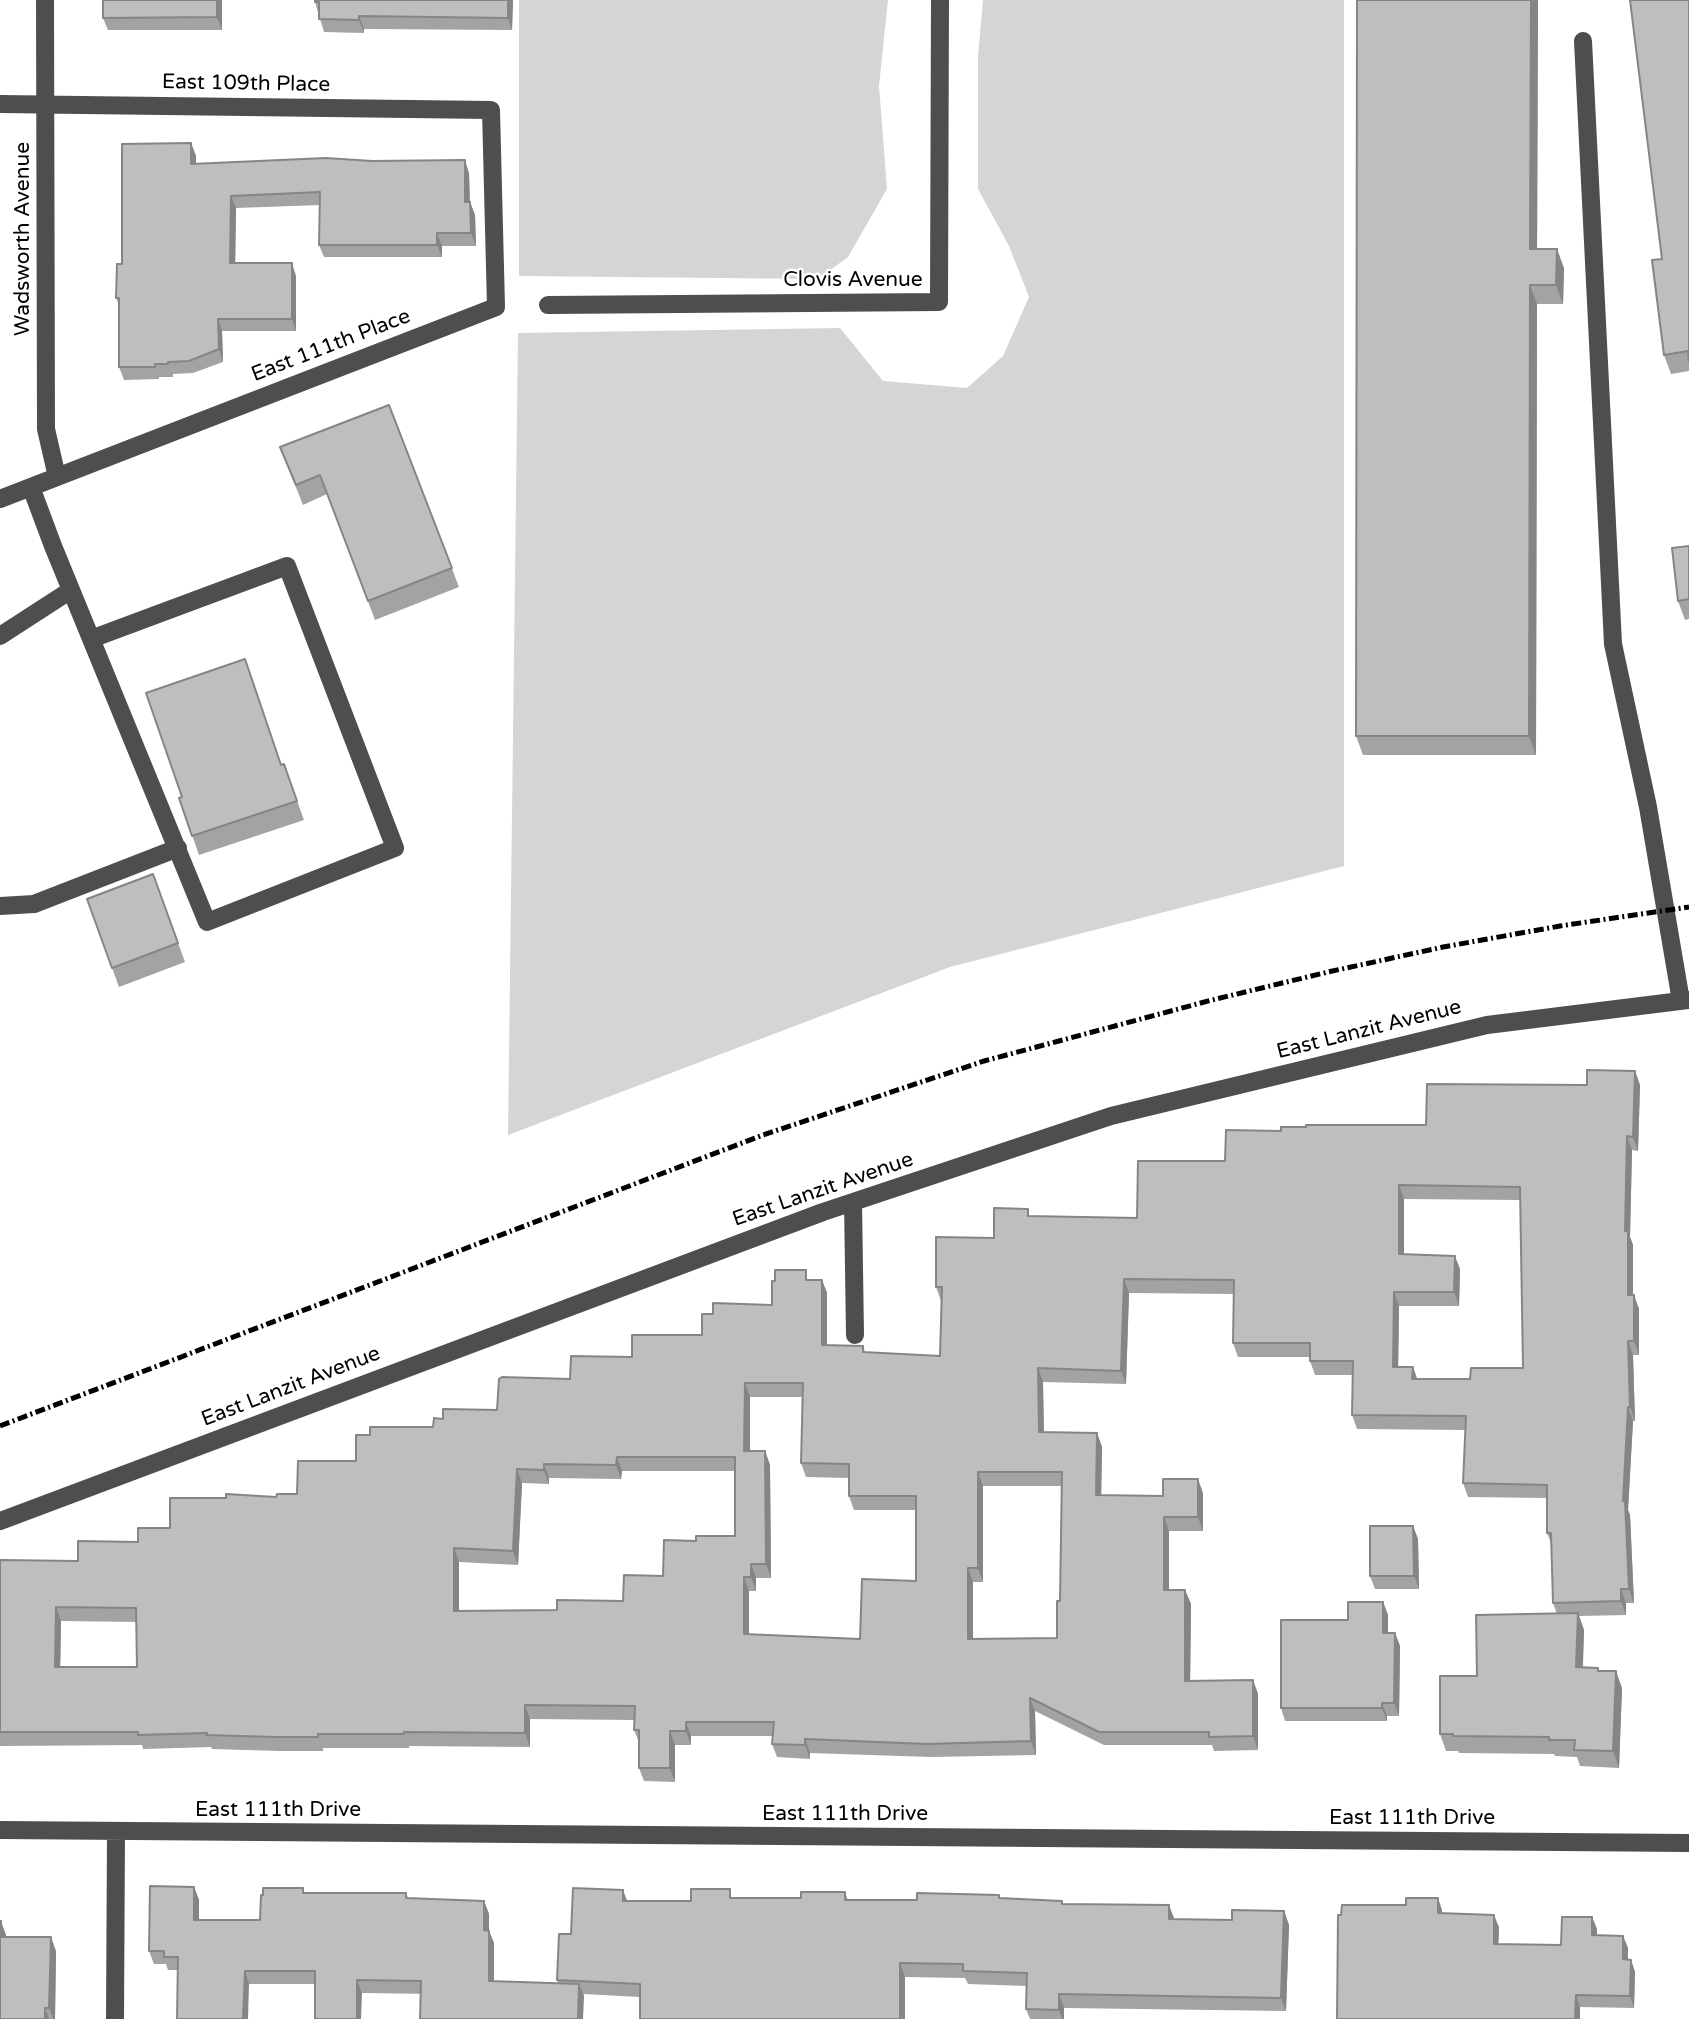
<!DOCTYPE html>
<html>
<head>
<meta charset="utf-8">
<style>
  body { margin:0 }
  canvas { display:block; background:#fff }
</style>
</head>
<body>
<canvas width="1689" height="2019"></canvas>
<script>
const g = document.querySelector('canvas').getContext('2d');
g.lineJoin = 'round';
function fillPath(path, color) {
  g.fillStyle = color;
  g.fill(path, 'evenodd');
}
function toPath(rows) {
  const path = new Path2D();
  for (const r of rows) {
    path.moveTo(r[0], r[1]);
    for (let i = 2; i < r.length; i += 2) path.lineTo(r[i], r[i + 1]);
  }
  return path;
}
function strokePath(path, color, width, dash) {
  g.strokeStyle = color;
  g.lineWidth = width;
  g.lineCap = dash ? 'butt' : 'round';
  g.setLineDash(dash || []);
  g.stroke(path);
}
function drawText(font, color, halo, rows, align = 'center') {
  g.font = font + ' "Varela Round",sans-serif';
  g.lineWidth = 5;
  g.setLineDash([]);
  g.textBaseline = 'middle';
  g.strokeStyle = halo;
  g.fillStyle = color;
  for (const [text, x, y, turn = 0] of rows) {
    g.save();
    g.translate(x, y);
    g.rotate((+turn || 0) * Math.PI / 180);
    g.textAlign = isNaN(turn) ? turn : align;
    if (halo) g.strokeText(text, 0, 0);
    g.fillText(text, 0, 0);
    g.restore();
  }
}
const green = toPath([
  [519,0,888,0,879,86,887,189,848,257,818,279,519,276],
  [983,0,1344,0,1344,866,950,967,508,1135,518,333,840,328,883,381,967,388,1003,356,1029,297,1009,246,978,189,978,56]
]);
const minor = toPath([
  [45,0,46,429,57,477],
  [1583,41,1613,644,1648,807,1681,1001],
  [0,104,491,110,496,307,0,499],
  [548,305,939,302,940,0],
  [31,487,53,546,207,922,395,848,287,566,91,639],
  [0,636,71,590],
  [0,906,34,904,178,848],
  [853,1202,855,1335],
  [0,1521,823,1212,1111,1116,1487,1025,1689,1000],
  [0,1830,1689,1843],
  [115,2019,116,1831]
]);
const rail = toPath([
  [0,1426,763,1135,984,1061,1212,1000,1328,972,1443,947,1560,926,1689,907]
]);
const wall = toPath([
  [222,0,222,30,108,30,103,18],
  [513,0,512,30,364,29,364,33,324,32,315,2],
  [1357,0,1538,0,1537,249,1564,268,1563,304,1537,304,1536,755,1363,755,1356,736],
  [1689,0,1689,371,1671,374,1664,355,1662,259],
  [191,143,196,156,196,164,469,173,470,202,475,215,476,246,442,246,442,257,324,257,319,245,320,205,236,208,235,263,296,276,296,331,222,331,223,362,193,373,173,374,173,377,159,377,159,379,124,380,119,367,119,305,116,298,122,264],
  [389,405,459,587,375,620,327,494,303,505,280,447],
  [1689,546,1689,619,1685,620,1678,601],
  [284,764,304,820,199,855,179,798],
  [153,874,185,962,119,987,87,899],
  [1635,1071,1640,1085,1638,1151,1632,1150,1630,1237,1633,1245,1633,1295,1639,1309,1639,1355,1633,1355,1635,1421,1633,1421,1628,1510,1630,1515,1634,1603,1626,1603,1626,1615,1579,1616,1584,1630,1583,1667,1598,1668,1599,1671,1622,1688,1619,1768,1580,1766,1577,1757,1555,1756,1554,1754,1459,1753,1458,1751,1446,1751,1440,1734,1477,1676,1557,1614,1553,1603,1551,1543,1547,1533,1547,1498,1468,1497,1463,1483,1465,1430,1357,1429,1352,1415,1353,1375,1315,1375,1310,1361,1310,1357,1238,1357,1233,1343,1234,1294,1129,1293,1126,1384,1043,1382,1044,1432,1097,1433,1102,1447,1101,1495,1163,1496,1203,1493,1203,1531,1169,1531,1169,1590,1185,1590,1191,1604,1190,1681,1253,1680,1258,1694,1258,1750,1214,1751,1212,1745,1104,1745,1035,1711,1036,1755,932,1757,810,1753,810,1759,777,1757,772,1744,773,1736,691,1736,691,1745,675,1745,675,1782,644,1781,639,1768,639,1742,634,1730,634,1720,530,1719,530,1747,409,1746,409,1748,323,1748,323,1751,281,1751,212,1749,211,1747,143,1749,142,1745,0,1746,0,1560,78,1561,138,1542,170,1528,226,1498,276,1497,297,1494,356,1461,370,1435,433,1427,443,1419,497,1410,570,1379,632,1357,702,1335,713,1314,772,1305,810,1280,822,1280,827,1293,827,1345,863,1346,865,1352,940,1356,941,1301,936,1287,994,1238,1031,1216,1137,1218,1225,1161,1281,1131,1426,1125,1587,1085],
  [1404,1199,1520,1200,1523,1368,1470,1379,1417,1379,1398,1367,1399,1306,1459,1306,1460,1269,1404,1254],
  [750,1397,802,1397,801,1463,806,1477,849,1478,849,1496,854,1510,916,1510,916,1581,860,1639,749,1634,749,1591,756,1591,756,1578,771,1578,770,1465,765,1451,750,1451],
  [622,1471,735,1471,735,1536,696,1541,663,1576,623,1601,557,1610,459,1611,459,1562,518,1565,522,1483,549,1484,549,1478,621,1479],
  [983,1486,1062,1486,1060,1601,1057,1638,973,1639,973,1582,983,1582],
  [61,1621,136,1622,137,1667,60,1667],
  [1413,1526,1418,1539,1419,1589,1375,1589,1370,1576],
  [1383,1602,1388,1615,1388,1633,1395,1633,1400,1646,1399,1716,1387,1716,1387,1721,1285,1721,1281,1708,1348,1620],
  [194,1887,199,1900,199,1920,260,1920,263,1895,305,1893,406,1893,408,1898,484,1901,489,1914,489,1931,494,1943,494,1981,558,1983,557,1980,571,1934,627,1901,691,1901,734,1898,801,1898,845,1892,848,1900,1000,1899,1062,1901,1063,1904,1174,1919,1232,1920,1284,1911,1289,1925,1286,2011,1064,2008,1064,2019,1030,2019,1026,2009,1027,1986,968,1984,965,1978,905,1977,905,2019,640,1997,583,1994,584,1996,362,1993,315,1984,249,1984,178,1970,168,1970,166,1964,154,1964,149,1951],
  [1438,1898,1442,1913,1499,1927,1498,1944,1561,1945,1592,1917,1597,1929,1597,1935,1623,1936,1628,1948,1628,1959,1631,1960,1635,1972,1634,2008,1580,2007,1406,1905],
  [6,1935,6,1937,56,1951,55,2019,0,2019]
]);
const shadedWall = toPath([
  [217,0,222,0,222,30,217,17],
  [508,0,513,0,512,30,508,18],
  [1531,0,1538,0,1537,268,1530,249],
  [359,16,364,29,364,33,359,20],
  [191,143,196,156,196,176,191,164],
  [465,160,469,173,470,215,465,202],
  [231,196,236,208,235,276,230,263],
  [470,202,475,215,476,246,471,233],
  [437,233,442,246,442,257,437,245],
  [1557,249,1564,268,1563,304,1556,285],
  [292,263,296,276,296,331,292,319],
  [1530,285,1537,304,1536,755,1529,736],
  [218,319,222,331,223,362,219,349],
  [1635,1071,1640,1085,1638,1151,1633,1137],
  [1627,1136,1632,1150,1630,1237,1633,1245,1633,1309,1628,1295,1625,1231],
  [1399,1185,1404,1199,1404,1268,1399,1254],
  [1455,1256,1460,1269,1459,1306,1454,1292],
  [1124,1279,1129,1293,1126,1384,1121,1371],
  [822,1280,827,1293,827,1359,822,1345],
  [1394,1292,1399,1306,1398,1381,1393,1367],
  [1634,1295,1639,1309,1639,1355,1634,1341],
  [1628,1341,1633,1355,1635,1421,1630,1407],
  [1413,1367,1418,1381,1412,1379],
  [1038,1368,1043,1382,1044,1446,1039,1432],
  [745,1383,750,1397,750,1465,744,1451],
  [1628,1407,1633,1421,1628,1510,1630,1515,1634,1603,1629,1589,1623,1501],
  [1097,1433,1102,1447,1101,1509,1096,1495],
  [765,1451,770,1465,771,1578,766,1564],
  [617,1457,622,1471,621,1479,616,1465],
  [544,1464,549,1478,549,1484,544,1470],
  [517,1469,522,1483,518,1565,513,1551],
  [978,1472,983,1486,983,1582,978,1568],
  [1198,1479,1203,1493,1203,1531,1198,1517],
  [1164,1517,1169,1531,1169,1604,1164,1590],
  [1413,1526,1418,1539,1419,1589,1414,1576],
  [454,1548,459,1562,459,1625,454,1611],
  [751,1564,756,1578,756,1591,751,1577],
  [968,1568,973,1582,973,1653,968,1639],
  [744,1577,749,1591,749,1648,744,1634],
  [1621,1589,1626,1603,1626,1615,1621,1601],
  [1185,1590,1191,1604,1190,1695,1185,1681],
  [1383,1602,1388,1615,1388,1646,1383,1633],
  [56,1607,61,1621,60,1681,55,1667],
  [1578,1613,1584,1630,1582,1684,1576,1667],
  [1395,1633,1400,1646,1399,1716,1394,1703],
  [1616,1671,1622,1688,1619,1768,1613,1751],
  [1253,1680,1258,1694,1258,1750,1253,1736],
  [1030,1698,1035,1711,1036,1755,1031,1741],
  [1382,1703,1387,1716,1387,1721,1382,1708],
  [525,1705,530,1719,530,1747,525,1733],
  [686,1722,691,1736,691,1745,686,1731],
  [670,1731,675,1745,675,1782,670,1768],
  [805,1739,810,1753,810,1759,805,1745],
  [194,1887,199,1900,199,1933,194,1920],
  [623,1890,628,1903,623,1901],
  [1438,1898,1442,1910,1442,1925,1438,1913],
  [484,1901,489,1914,489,1943,484,1930],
  [1169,1905,1174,1918,1174,1932,1169,1919],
  [1284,1911,1289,1925,1286,2011,1281,1998],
  [1494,1915,1499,1927,1498,1956,1494,1944],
  [1592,1917,1597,1929,1597,1947,1592,1935],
  [1,1921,6,1935,6,1951,1,1937],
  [489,1931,494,1943,494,1994,489,1981],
  [1623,1936,1628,1948,1627,1971,1623,1959],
  [51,1937,56,1951,55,2019,53,2019,49,2008],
  [1631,1960,1635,1972,1634,2008,1630,1996],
  [900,1963,905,1977,905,2019,900,2019],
  [245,1971,249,1984,248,2019,243,2019],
  [357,1980,362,1993,361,2019,357,2019],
  [579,1984,584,1996,583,2019,578,2019],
  [1059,1994,1064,2008,1064,2019,1062,2019,1059,2010],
  [1576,1995,1580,2007,1580,2019,1575,2019],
  [45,2008,49,2019,45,2019]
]);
const building = toPath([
  [103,0,217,0,217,17,103,18,103,0],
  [315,0,508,0,508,18,359,16,359,20,319,19,319,2,315,2,315,0],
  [1357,0,1531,0,1530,249,1557,249,1556,285,1530,285,1529,736,1356,736,1357,0],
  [1630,0,1689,0,1689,361,1688,351,1664,355,1652,260,1662,259,1630,0],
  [191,143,191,164,326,158,372,161,465,160,465,202,470,202,471,233,437,233,437,245,319,245,320,192,231,196,230,263,292,263,292,319,218,319,219,349,189,361,168,362,168,364,155,364,155,367,119,367,119,298,116,298,117,264,122,264,122,144,191,143],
  [389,405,452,568,368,601,320,475,296,485,280,447,389,405],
  [1689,546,1689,599,1678,601,1672,548,1689,546],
  [245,659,281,765,284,764,297,801,192,836,179,798,182,797,146,693,245,659],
  [153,874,178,943,112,968,87,899,153,874],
  [1587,1070,1635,1071,1633,1137,1627,1136,1625,1231,1628,1231,1628,1295,1634,1295,1634,1341,1628,1341,1630,1407,1628,1407,1623,1501,1625,1501,1629,1589,1621,1589,1621,1601,1553,1603,1551,1533,1547,1533,1547,1485,1463,1483,1466,1416,1352,1415,1353,1361,1310,1361,1310,1343,1233,1343,1234,1280,1124,1279,1121,1371,1038,1368,1039,1432,1097,1433,1096,1495,1163,1496,1163,1479,1198,1479,1198,1517,1164,1517,1164,1590,1185,1590,1185,1681,1253,1680,1253,1736,1209,1737,1209,1732,1099,1732,1030,1698,1031,1741,927,1744,805,1739,805,1745,772,1744,774,1722,686,1722,686,1731,670,1731,670,1768,639,1768,639,1730,634,1730,635,1706,525,1705,525,1733,404,1732,404,1734,318,1734,318,1737,275,1737,206,1735,207,1733,138,1735,138,1732,0,1732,0,1560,78,1561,78,1541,138,1542,138,1528,170,1528,170,1498,226,1498,226,1494,276,1497,277,1494,297,1494,298,1461,356,1461,356,1435,370,1435,370,1427,433,1427,434,1418,443,1419,443,1409,497,1410,499,1379,502,1377,570,1379,571,1356,632,1357,632,1335,702,1335,702,1314,713,1314,713,1303,772,1305,772,1281,775,1281,775,1270,806,1270,806,1280,822,1280,822,1345,863,1346,863,1352,940,1356,942,1287,936,1287,936,1237,994,1238,994,1208,1028,1209,1028,1216,1137,1218,1138,1161,1225,1161,1226,1130,1281,1131,1281,1127,1306,1127,1306,1125,1426,1125,1427,1084,1587,1085,1587,1070],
  [1399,1185,1520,1187,1523,1368,1471,1368,1470,1379,1412,1379,1413,1367,1393,1367,1394,1292,1454,1292,1455,1256,1399,1254,1399,1185],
  [745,1383,803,1383,801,1463,849,1464,849,1496,916,1496,916,1581,862,1579,860,1639,744,1634,744,1577,751,1577,751,1564,766,1564,765,1451,744,1451,745,1383],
  [617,1457,735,1457,735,1536,696,1536,696,1541,664,1540,663,1576,624,1575,623,1601,557,1600,557,1610,454,1611,454,1548,513,1551,517,1469,544,1470,544,1464,616,1465,617,1457],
  [978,1472,1062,1472,1060,1601,1057,1601,1057,1638,968,1639,968,1568,978,1568,978,1472],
  [56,1607,136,1608,137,1667,55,1667,56,1607],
  [1370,1526,1413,1526,1414,1576,1370,1576,1370,1526],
  [1348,1602,1383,1602,1383,1633,1395,1633,1394,1703,1382,1703,1382,1708,1281,1708,1281,1620,1348,1620,1348,1602],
  [1578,1613,1576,1667,1598,1668,1598,1671,1616,1671,1613,1751,1574,1750,1575,1740,1549,1740,1549,1737,1453,1736,1453,1734,1440,1734,1440,1676,1477,1676,1476,1615,1578,1613],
  [150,1886,194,1887,194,1920,260,1920,261,1895,263,1895,263,1888,303,1888,303,1893,406,1893,406,1898,484,1901,484,1930,489,1931,489,1981,579,1984,578,2019,420,2019,421,1981,357,1980,357,2019,315,2019,315,1971,245,1971,243,2019,177,2019,178,1957,164,1957,164,1951,149,1951,150,1886],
  [573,1888,623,1890,623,1901,691,1901,691,1889,730,1889,730,1898,801,1898,801,1892,845,1892,845,1900,917,1900,917,1893,999,1895,999,1898,1062,1901,1062,1904,1169,1905,1169,1919,1232,1920,1232,1910,1284,1911,1281,1998,1059,1994,1059,2010,1026,2009,1027,1973,963,1971,963,1964,900,1963,900,2019,640,2019,640,1984,557,1980,559,1934,571,1934,573,1888],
  [1406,1898,1438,1898,1438,1913,1494,1915,1494,1944,1561,1945,1562,1917,1592,1917,1592,1935,1623,1936,1623,1959,1631,1960,1630,1996,1576,1995,1575,2019,1337,2019,1338,1915,1341,1915,1342,1905,1406,1905,1406,1898],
  [0,1921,1,1921,1,1937,51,1937,49,2008,45,2008,45,2019,0,2019,0,1921]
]);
const streetNames = [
  ["East 109th Place",246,84,1],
  ["Wadsworth Avenue",23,239,-90],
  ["Clovis Avenue",853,280],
  ["East 111th Place",331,346,-21],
  ["East Lanzit Avenue",1369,1030,-14],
  ["East Lanzit Avenue",823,1190,-19],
  ["East Lanzit Avenue",291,1387,-21],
  ["East 111th Drive",278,1810],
  ["East 111th Drive",845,1814],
  ["East 111th Drive",1412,1818]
];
fillPath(green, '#d5d5d5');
strokePath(minor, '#4e4e4e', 18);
strokePath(rail, '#000', 5, [10, 3.5, 2, 3.5]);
fillPath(wall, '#a3a3a3');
fillPath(shadedWall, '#858585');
fillPath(building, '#bebebe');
strokePath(building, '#858585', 2);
drawText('21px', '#000', '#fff', streetNames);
</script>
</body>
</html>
